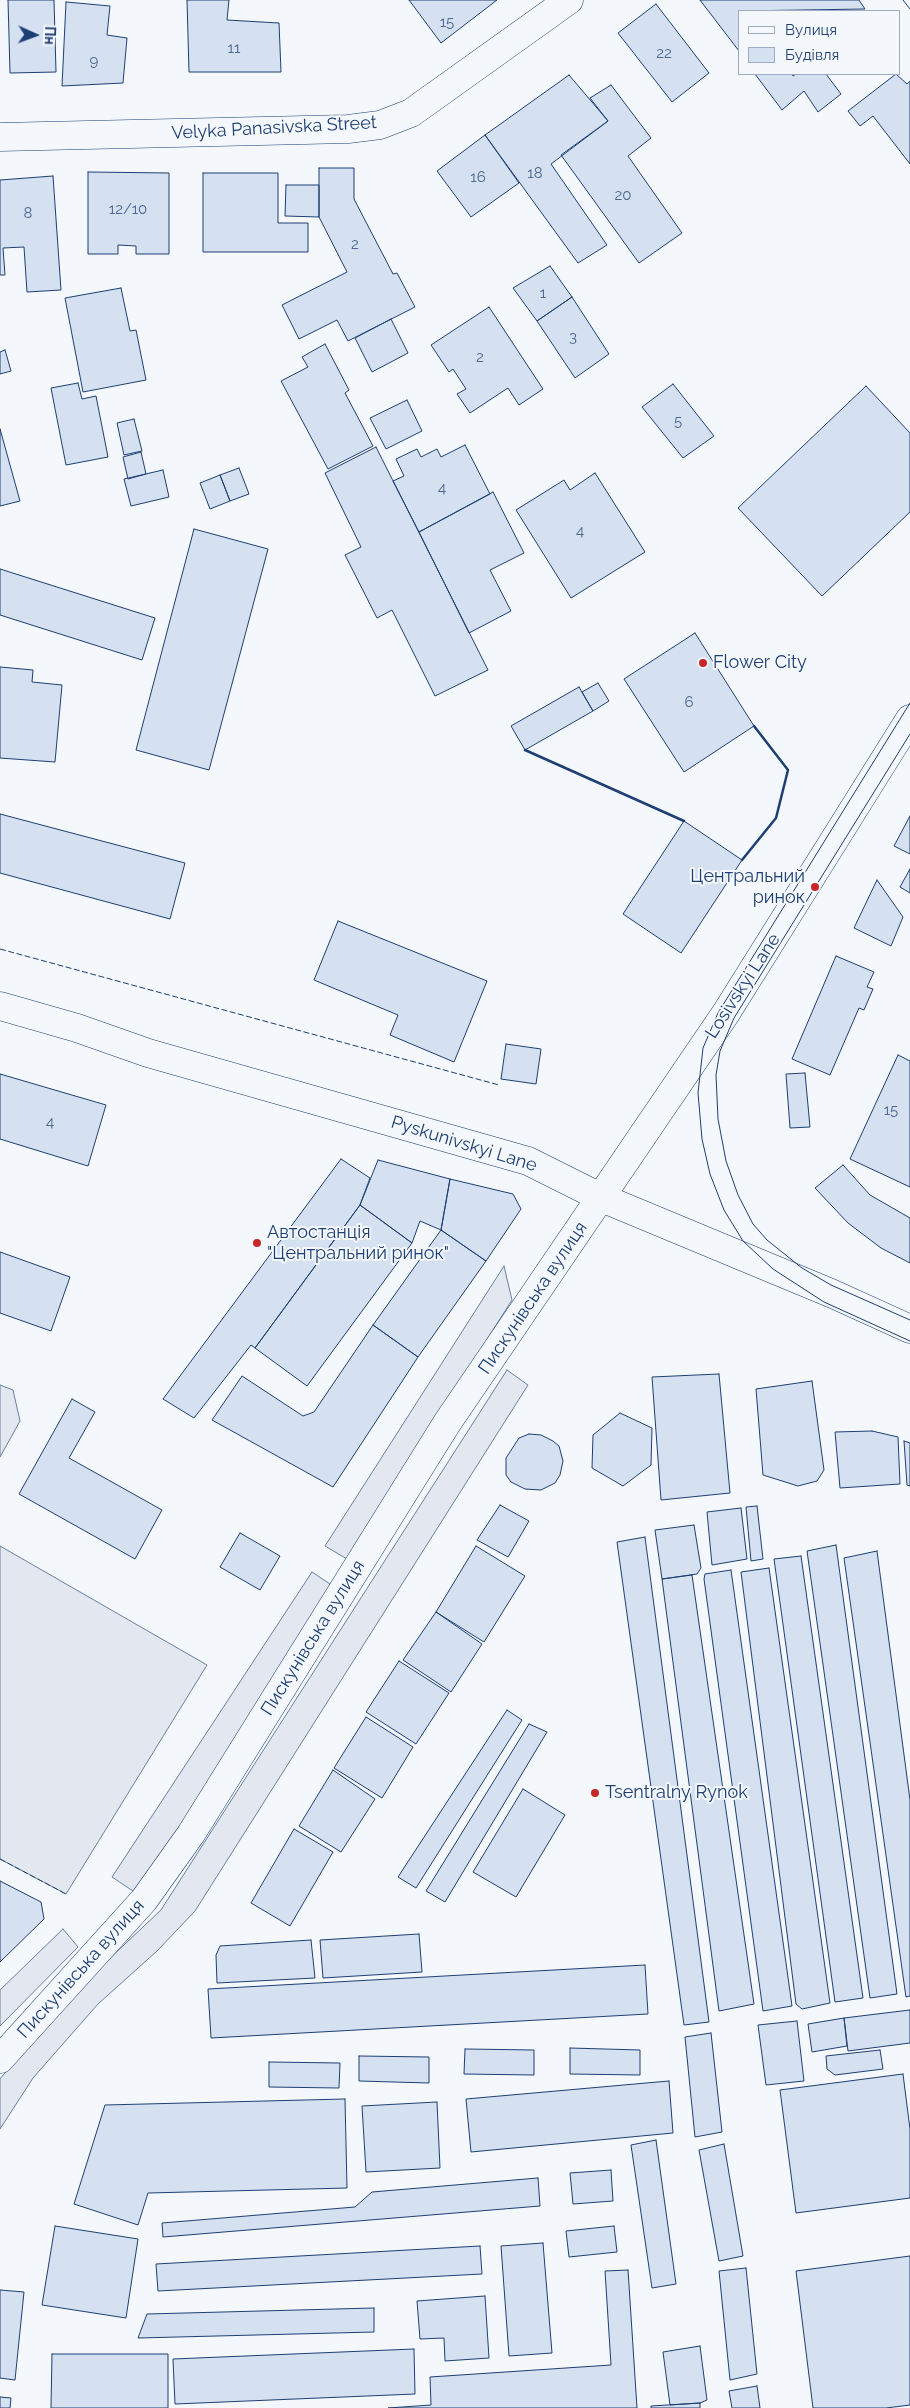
<!DOCTYPE html>
<html>
<head>
<meta charset="utf-8">
<style>
  body { margin:0 }
  #map { position:relative; width:910px; height:2408px; overflow:hidden; background:#f4f7fb; font-family:Raleway,sans-serif }
  canvas { display:block }
  .legend { position:absolute; left:738px; top:10px; width:162px; height:65px; box-sizing:border-box; background:#f4f7fb; border:1px solid #9eadc5; margin:0; padding:6px 9px; list-style:none; font-size:15px; color:#1d3f73 }
  .legend li { display:flex; align-items:center; gap:10px; height:25px }
  .legend b { width:25px; border:1px solid #9eadc5 }
  .north { position:absolute; left:10px; top:10px; width:50px; height:50px; -webkit-text-stroke:4px #f4f7fb; paint-order:stroke; rotate:92deg; font-size:14px; font-weight:700; line-height:20px; text-align:center; color:#1d3f73 }
  .north::after { content:''; display:block; margin:auto; width:18px; height:22px; background:#1d3f73; clip-path:polygon(50% 0,100% 100%,50% 72%,0 100%) }
</style>
</head>
<body>
<div id="map">
<canvas width="910" height="2408"></canvas>
<ul class="legend">
<li><b style="height:6px;background:#f4f7fb"></b>Вулиця</li>
<li><b style="height:14px;background:#d5e0f0"></b>Будівля</li>
</ul>
<div class="north">Пн</div>
</div>
<script>
const g = document.querySelector('canvas').getContext('2d');
g.lineJoin = 'round';
function fillPath(path, color) {
  g.fillStyle = color;
  g.fill(path, 'evenodd');
}
function toPath(rows) {
  const path = new Path2D();
  for (const r of rows) {
    path.moveTo(r[0], r[1]);
    for (let i = 2; i < r.length; i += 2) path.lineTo(r[i], r[i + 1]);
  }
  return path;
}
function strokePath(path, color, width, dash) {
  g.strokeStyle = color;
  g.lineWidth = width;
  g.lineCap = dash ? 'butt' : 'round';
  g.setLineDash(dash || []);
  g.stroke(path);
}
function drawText(font, color, halo, rows, align = 'center') {
  g.font = font + ' Raleway,sans-serif';
  g.lineWidth = 4;
  g.setLineDash([]);
  g.textBaseline = 'middle';
  g.strokeStyle = halo;
  g.fillStyle = color;
  for (const [text, x, y, turn = 0] of rows) {
    g.save();
    g.translate(x, y);
    g.rotate((+turn || 0) * Math.PI / 180);
    g.textAlign = isNaN(turn) ? turn : align;
    if (halo) g.strokeText(text, 0, 0);
    g.fillText(text, 0, 0);
    g.restore();
  }
}
const parking = toPath([
  [504,1266,512,1300,347,1559,325,1546,504,1266],
  [507,1370,528,1385,195,1911,157,1951,98,2004,33,2078,0,2129,0,2079,53,2012,161,1910,507,1370],
  [0,1385,13,1390,20,1421,0,1457,0,1385],
  [0,1546,207,1665,66,1894,0,1859,0,1546],
  [312,1572,336,1588,136,1893,112,1877,312,1572],
  [63,1929,78,1947,0,2026,0,1990,63,1929]
]);
const building = toPath([
  [8,0,54,0,56,72,10,73,8,0],
  [187,0,229,0,227,20,279,23,281,72,189,72,187,0],
  [409,0,497,0,441,43,409,0],
  [700,0,859,0,865,9,739,11,739,51,700,0],
  [66,2,110,6,107,35,127,38,123,83,62,86,66,2],
  [656,4,709,73,672,102,618,33,656,4],
  [755,74,792,74,793,76,796,74,826,74,841,94,818,112,804,91,782,110,755,74],
  [896,74,907,84,910,81,910,164,873,116,860,126,848,111,896,74],
  [569,75,608,121,551,164,607,245,578,263,485,135,569,75],
  [611,85,651,138,628,156,682,233,639,263,561,155,608,121,590,98,611,85],
  [485,135,519,183,471,217,437,171,485,135],
  [319,168,354,168,354,199,393,274,397,273,415,307,348,341,337,320,299,339,282,305,347,272,319,217,319,168],
  [88,172,169,173,169,254,136,254,136,246,118,245,118,254,88,254,88,172],
  [203,173,278,173,278,223,308,223,308,252,203,252,203,173],
  [53,176,61,290,27,292,24,247,3,248,5,275,0,275,0,180,53,176],
  [286,185,319,185,319,217,285,216,286,185],
  [550,266,572,297,537,321,513,288,550,266],
  [121,288,130,331,136,330,146,380,83,392,65,298,121,288],
  [572,297,609,354,575,378,537,321,572,297],
  [489,307,543,389,519,405,508,388,470,413,457,394,466,389,453,369,449,372,431,345,489,307],
  [391,319,408,353,372,372,355,338,391,319],
  [325,344,349,390,345,393,373,446,328,469,281,381,308,367,302,357,325,344],
  [5,350,11,371,0,374,0,352,5,350],
  [78,383,82,399,96,396,108,457,66,465,51,388,78,383],
  [673,384,714,436,683,458,642,407,673,384],
  [866,386,910,433,910,512,822,596,738,508,866,386],
  [407,400,422,431,386,449,370,418,407,400],
  [134,419,142,451,124,455,117,423,134,419],
  [0,429,20,501,0,506,0,429],
  [465,445,490,494,419,532,393,481,404,476,396,459,417,449,421,457,437,449,441,457,465,445],
  [376,447,488,670,435,696,392,610,377,618,345,555,361,547,325,473,376,447],
  [141,452,146,474,128,479,123,457,141,452],
  [239,468,249,494,230,501,220,475,239,468],
  [163,470,169,497,131,506,124,479,163,470],
  [595,473,645,552,571,598,516,510,564,480,570,490,595,473],
  [220,475,230,501,210,509,200,483,220,475],
  [493,492,524,553,490,570,511,611,469,633,419,532,493,492],
  [194,529,268,549,209,770,136,750,194,529],
  [0,569,155,618,142,660,0,615,0,569],
  [695,633,754,726,684,772,624,679,695,633],
  [0,667,33,670,32,682,62,685,55,762,0,758,0,667],
  [598,683,609,701,593,711,582,692,598,683],
  [579,687,593,711,525,750,511,726,579,687],
  [0,814,185,863,170,919,0,873,0,814],
  [910,816,910,854,894,846,910,816],
  [684,821,742,860,681,953,623,914,684,821],
  [910,869,910,893,900,887,910,869],
  [877,880,903,917,891,946,854,928,877,880],
  [338,921,487,981,454,1062,390,1035,398,1015,314,980,338,921],
  [836,956,874,972,867,987,873,989,864,1010,859,1008,830,1075,792,1059,836,956],
  [506,1044,541,1049,536,1084,501,1079,506,1044],
  [898,1055,910,1061,910,1187,850,1159,898,1055],
  [805,1073,810,1127,790,1128,786,1074,805,1073],
  [0,1074,106,1105,88,1166,0,1139,0,1074],
  [341,1159,370,1178,360,1205,255,1348,251,1345,194,1418,163,1399,341,1159],
  [378,1160,450,1179,441,1230,420,1221,412,1243,360,1205,378,1160],
  [843,1165,870,1195,910,1218,910,1263,881,1248,848,1223,815,1188,843,1165],
  [450,1179,513,1194,521,1209,486,1261,441,1230,450,1179],
  [360,1205,412,1243,307,1386,255,1348,360,1205],
  [441,1230,486,1261,418,1357,373,1325,441,1230],
  [0,1252,70,1277,51,1331,0,1313,0,1252],
  [373,1325,418,1357,333,1487,212,1420,242,1376,303,1416,314,1412,373,1325],
  [719,1374,730,1493,661,1500,652,1377,719,1374],
  [812,1381,824,1470,817,1481,798,1486,763,1475,756,1389,812,1381],
  [72,1399,95,1412,69,1458,162,1510,135,1559,19,1494,72,1399],
  [620,1413,652,1428,651,1465,623,1486,592,1468,593,1435,620,1413],
  [872,1431,898,1437,900,1484,840,1488,835,1432,872,1431],
  [529,1434,541,1435,553,1441,559,1446,563,1461,560,1475,555,1483,541,1490,525,1489,511,1482,506,1475,506,1458,519,1438,529,1434],
  [904,1441,910,1443,910,1486,907,1485,904,1441],
  [500,1505,529,1521,508,1557,477,1540,500,1505],
  [757,1506,763,1559,751,1561,746,1507,757,1506],
  [741,1508,747,1559,712,1565,707,1512,741,1508],
  [694,1525,701,1568,697,1574,662,1579,655,1530,694,1525],
  [240,1533,280,1556,260,1590,220,1567,240,1533],
  [645,1537,709,2022,684,2025,617,1542,645,1537],
  [836,1545,897,1994,870,1998,807,1551,836,1545],
  [476,1546,525,1576,484,1642,436,1612,476,1546],
  [877,1551,910,1800,910,1996,906,1997,844,1558,877,1551],
  [801,1556,863,1998,835,2002,774,1559,801,1556],
  [769,1568,830,2003,802,2009,796,2004,741,1572,769,1568],
  [731,1570,792,2006,763,2011,704,1579,705,1574,731,1570],
  [692,1575,754,2004,719,2011,662,1579,692,1575],
  [436,1612,482,1644,451,1692,403,1660,436,1612],
  [399,1661,449,1693,416,1744,366,1712,399,1661],
  [507,1710,522,1720,416,1888,398,1877,507,1710],
  [366,1717,413,1747,382,1798,334,1768,366,1717],
  [529,1724,547,1732,445,1902,426,1891,529,1724],
  [333,1770,375,1799,341,1852,299,1826,333,1770],
  [523,1789,565,1815,516,1897,473,1872,523,1789],
  [294,1829,333,1852,290,1926,251,1903,294,1829],
  [0,1881,41,1902,44,1919,0,1962,0,1881],
  [419,1934,422,1972,323,1978,320,1940,419,1934],
  [311,1940,315,1978,217,1983,216,1955,220,1946,311,1940],
  [645,1965,648,2014,211,2038,208,1989,645,1965],
  [910,2010,910,2043,848,2051,844,2018,910,2010],
  [844,2018,847,2046,812,2052,808,2024,844,2018],
  [797,2021,804,2081,766,2085,758,2025,797,2021],
  [711,2033,722,2132,695,2137,685,2037,711,2033],
  [570,2048,640,2050,640,2075,570,2074,570,2048],
  [465,2049,534,2050,534,2075,464,2074,465,2049],
  [880,2050,883,2069,835,2075,827,2069,826,2056,880,2050],
  [359,2056,429,2057,429,2083,359,2081,359,2056],
  [269,2062,340,2063,339,2088,269,2087,269,2062],
  [903,2074,910,2129,910,2198,796,2213,780,2090,903,2074],
  [669,2081,673,2133,471,2152,466,2099,669,2081],
  [345,2099,347,2188,148,2193,138,2225,74,2204,105,2105,345,2099],
  [437,2102,440,2168,366,2172,362,2106,437,2102],
  [656,2140,676,2284,652,2288,631,2145,656,2140],
  [724,2144,743,2256,719,2261,699,2150,724,2144],
  [611,2170,613,2201,573,2204,570,2173,611,2170],
  [538,2178,540,2206,163,2237,162,2223,355,2207,372,2192,538,2178],
  [55,2226,138,2239,126,2318,42,2305,55,2226],
  [614,2226,617,2252,569,2257,566,2231,614,2226],
  [543,2243,552,2353,509,2356,501,2246,543,2243],
  [480,2246,482,2274,158,2291,156,2264,480,2246],
  [910,2256,910,2405,886,2408,813,2408,796,2271,910,2256],
  [746,2268,757,2374,730,2380,719,2271,746,2268],
  [628,2270,637,2408,388,2408,431,2405,430,2377,611,2365,605,2271,628,2270],
  [0,2290,24,2292,15,2380,0,2378,0,2290],
  [485,2296,489,2358,445,2361,444,2338,420,2339,417,2301,485,2296],
  [374,2308,374,2332,138,2338,147,2314,374,2308],
  [700,2346,707,2400,700,2403,670,2405,663,2352,700,2346],
  [414,2349,415,2394,175,2404,173,2359,414,2349],
  [52,2354,168,2354,168,2408,51,2408,52,2354],
  [757,2386,760,2408,732,2408,729,2391,757,2386],
  [0,2397,11,2398,10,2408,0,2408,0,2397],
  [700,2403,700,2408,651,2408,651,2406,700,2403]
]);
const minor = toPath([
  [0,137,348,129,380,125,411,113,569,0],
  [0,1006,77,1028,148,1053,528,1161,602,1198,833,1294,910,1329],
  [0,2059,144,1900,191,1834,447,1423,726,1013,910,719]
]);
const tram = toPath([
  [903,0,910,9],
  [910,703,718,1013,703,1048,698,1093,702,1139,710,1174,724,1210,743,1241,773,1269,824,1302,910,1341],
  [910,734,734,1018,720,1051,716,1075,718,1119,726,1161,738,1195,753,1224,767,1240,802,1268,831,1285,910,1320]
]);
const fence = toPath([
  [0,949,499,1085],
  [0,1859,66,1894]
]);
const wall = toPath([
  [525,750,684,821],
  [742,860,776,818,788,770,754,726]
]);
const markers = [
  [703,663,5,"#c62828"],
  [815,887,5,"#c62828"],
  [257,1243,5,"#c62828"],
  [595,1793,5,"#c62828"]
];
const numberNames = [
  ["15",447,22],
  ["11",234,48],
  ["22",664,53],
  ["9",94,61],
  ["18",535,173],
  ["16",478,177],
  ["20",623,195],
  ["12/10",128,209],
  ["8",28,213],
  ["2",355,244],
  ["1",543,293],
  ["3",573,337],
  ["2",480,357],
  ["5",678,421],
  ["4",442,488],
  ["4",580,531],
  ["6",689,702],
  ["15",891,1110],
  ["4",50,1122]
];
const streetNames = [
  ["Velyka Panasivska Street",274,128,-3],
  ["Losivskyi Lane",743,986,-57],
  ["Pyskunivskyi Lane",464,1144,17],
  ["Пискунівська вулиця",533,1298,-56],
  ["Пискунівська вулиця",313,1638,-58],
  ["Пискунівська вулиця",81,1969,-48]
];
const poiNames = [
  ["Flower City",713,663],
  ["Центральний",805,877,"right"],
  ["ринок",805,898,"right"],
  ["Автостанція",267,1233],
  ["\"Центральний ринок\"",267,1254],
  ["Tsentralny Rynok",605,1793]
];
fillPath(parking, '#e3e8f0');
strokePath(parking, '#687fa3', 1);
fillPath(building, '#d5e0f0');
strokePath(building, '#1d3f73', 1);
strokePath(minor, '#1d3f73', 29);
strokePath(minor, '#f4f7fb', 28);
strokePath(tram, '#1d3f73', 1);
strokePath(fence, '#1d3f73', 1, [6, 2.5]);
strokePath(wall, '#1d3f73', 2.5);
for (const [x, y, r, color] of markers) {
  const dot = new Path2D();
  dot.arc(x, y, r, 0, 2 * Math.PI);
  g.fillStyle = color;
  g.fill(dot);
  strokePath(dot, '#f4f7fb', 2);
}
drawText('15px', '#4b6792', null, numberNames);
drawText('18px', '#1d3f73', '#f4f7fb', streetNames);
drawText('18px', '#1d3f73', '#f4f7fb', poiNames, 'left');
</script>
</body>
</html>
